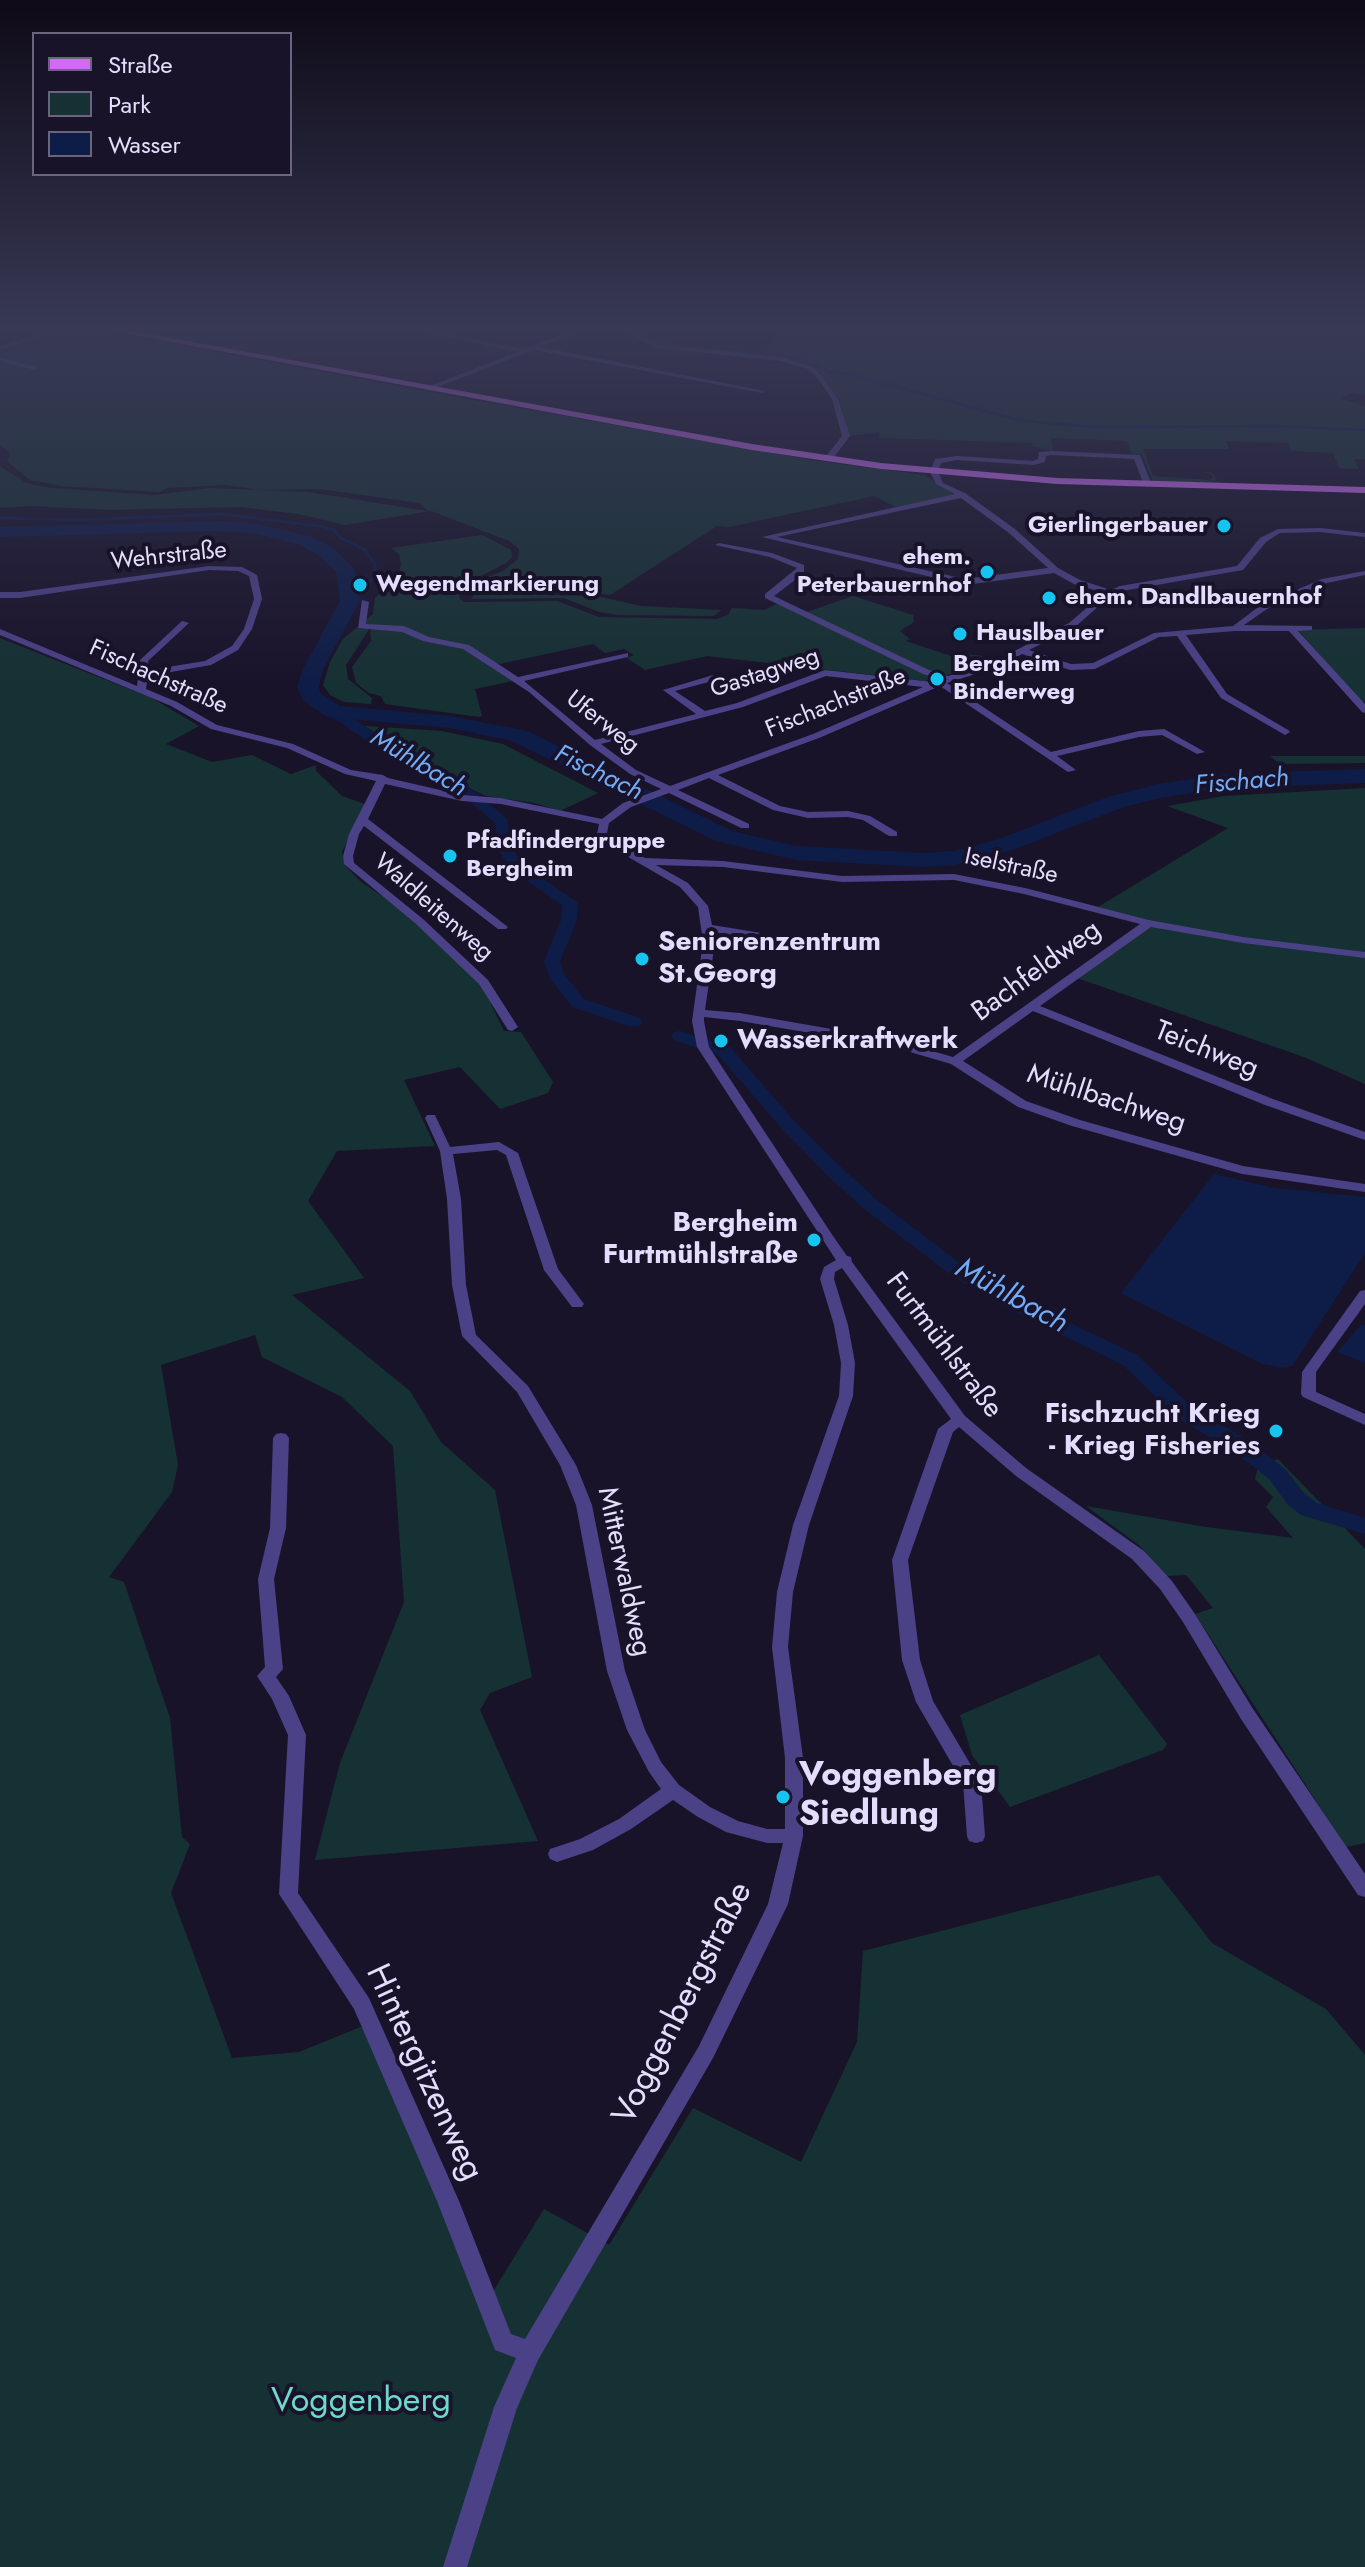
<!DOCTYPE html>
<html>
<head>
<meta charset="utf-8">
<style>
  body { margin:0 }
  #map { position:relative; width:1365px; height:2567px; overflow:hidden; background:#19132a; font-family:Jost,sans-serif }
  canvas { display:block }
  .legend { position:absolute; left:32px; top:32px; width:260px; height:144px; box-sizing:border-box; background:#19132a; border:2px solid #6a647e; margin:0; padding:10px 14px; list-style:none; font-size:24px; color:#e4ddfd }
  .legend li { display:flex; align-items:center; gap:16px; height:40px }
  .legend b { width:40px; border:2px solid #6a647e }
</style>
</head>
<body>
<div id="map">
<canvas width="1365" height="2567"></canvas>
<ul class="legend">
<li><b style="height:10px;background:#d16bf6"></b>Straße</li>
<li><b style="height:22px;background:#163133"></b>Park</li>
<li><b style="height:22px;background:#0e1d47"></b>Wasser</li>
</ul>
</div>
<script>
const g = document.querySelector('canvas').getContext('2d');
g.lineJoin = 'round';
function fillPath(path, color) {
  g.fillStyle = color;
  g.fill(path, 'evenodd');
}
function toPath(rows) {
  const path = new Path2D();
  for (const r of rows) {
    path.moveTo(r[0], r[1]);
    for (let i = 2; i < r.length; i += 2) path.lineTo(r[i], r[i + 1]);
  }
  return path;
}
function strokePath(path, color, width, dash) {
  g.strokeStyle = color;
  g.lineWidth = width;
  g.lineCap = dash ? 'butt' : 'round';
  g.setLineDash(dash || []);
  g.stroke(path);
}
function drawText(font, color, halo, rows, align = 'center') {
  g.font = font + ' Jost,sans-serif';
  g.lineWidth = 8;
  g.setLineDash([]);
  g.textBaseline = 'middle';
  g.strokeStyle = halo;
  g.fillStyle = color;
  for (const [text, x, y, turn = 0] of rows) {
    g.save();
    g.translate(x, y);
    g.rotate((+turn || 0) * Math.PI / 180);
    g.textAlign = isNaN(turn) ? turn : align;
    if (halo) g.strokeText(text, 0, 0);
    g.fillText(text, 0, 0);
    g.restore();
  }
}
const green = toPath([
  [76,326,495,404,811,460,924,475,955,494,896,507,874,496,729,527,717,526,610,595,577,591,506,592,478,581,503,571,518,559,519,549,509,541,431,511,345,525,298,514,240,507,110,510,33,506,0,508,0,466,26,483,51,488,155,495,210,488,308,492,428,511,419,503,320,489,261,490,225,485,167,488,159,492,61,486,30,480,7,461,11,454,0,445,0,349],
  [786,326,1365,326,1365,395,1351,393,1341,399,1365,406,1365,459,1354,459,1359,469,1339,468,1333,453,1292,451,1288,443,1226,441,1229,449,1143,449,1153,476,1210,480,1213,478,1211,474,1204,472,1212,473,1217,479,1211,482,1153,482,1142,454,1132,454,1127,441,1051,438,1053,451,1033,446,1032,443,880,438,879,432,849,436,839,400,821,374,798,361,762,356],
  [482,535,511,550,512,557,506,563,475,579,475,584,502,594,597,596,641,606,721,610,714,616,617,615,599,612,564,598,471,599,475,593,470,590,460,594,459,598,464,602,557,601,599,617,717,619,728,615,732,608,765,610,778,603,801,614,853,596,913,615,914,622,900,631,910,639,906,641,957,658,964,654,996,657,983,665,925,681,707,656,645,670,627,658,634,655,624,649,605,653,593,644,490,666,513,681,475,689,482,716,479,717,385,704,381,696,369,693,356,683,352,667,371,641,370,628,346,665,348,679,372,698,371,704,344,702,330,695,323,685,330,662,343,639,373,614,375,598,398,577,401,564,399,554,391,548],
  [1365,628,1365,702,1358,699,1298,630],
  [0,638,152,698,199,726,166,744,212,762,252,755,291,774,316,765,316,771,342,796,365,804,342,852,345,865,360,881,414,918,481,983,504,1031,521,1032,553,1082,548,1093,500,1109,460,1067,404,1080,435,1146,337,1151,308,1201,364,1278,292,1295,410,1391,441,1442,495,1490,532,1677,490,1693,480,1710,538,1841,315,1860,340,1763,404,1602,393,1446,342,1397,262,1357,255,1335,161,1365,178,1465,172,1492,109,1577,124,1582,170,1718,182,1837,190,1844,171,1893,232,2058,299,2052,363,2026,489,2298,544,2209,609,2245,693,2108,801,2162,857,2042,863,1951,1159,1875,1212,1943,1326,2009,1365,2055,1365,2567,0,2567],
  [365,726,442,731,503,744,598,793,560,811,534,803,486,796,433,771],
  [1270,756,1365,756,1365,763,1280,764],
  [1365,788,1365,1084,1304,1057,1077,978,1157,922,1098,907,1228,828,1167,806,1224,796],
  [1278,1459,1365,1549,1365,1843,1346,1847,1195,1614,1213,1608,1186,1575,1166,1576,1140,1546,1086,1506,1206,1527,1293,1538,1266,1507,1273,1497,1255,1479,1258,1467],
  [1099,1655,1167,1744,1163,1750,1010,1807,972,1755,960,1715]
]);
const water = toPath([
  [1214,1174,1274,1188,1365,1197,1365,1253,1292,1366,1283,1368,1263,1364,1121,1293],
  [1361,1325,1365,1325,1365,1363,1337,1352]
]);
const stream = toPath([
  [631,326,649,339,676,347],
  [718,351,796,358,830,372,848,374,1015,419,1038,422,1094,427,1275,426,1365,430],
  [0,518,78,520,222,514,319,526,334,530,341,538,365,550,375,564,375,576,350,601]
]);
const canal = toPath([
  [330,709,340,709,420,765,477,793,507,819,515,852,522,864,578,903,577,920,560,961,564,974,584,999,640,1018,642,1022,640,1026,628,1026,572,1007,550,978,544,961,561,920,562,905,512,870,499,852,495,823,467,799,410,771,330,715,330,709],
  [680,1031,730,1047,796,1123,842,1168,877,1200,965,1267,1015,1297,1137,1355,1193,1408,1248,1440,1285,1469,1304,1493,1317,1503,1365,1518,1365,1534,1301,1515,1288,1505,1269,1479,1232,1450,1177,1418,1123,1365,1001,1305,951,1275,863,1208,828,1176,784,1131,718,1055,674,1040,671,1036,674,1032,680,1031]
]);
const river = toPath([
  [220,521,257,524,312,537,333,548,354,569,360,601,323,669,319,687,320,693,340,706,450,716,527,731,732,831,796,846,923,853,954,851,996,840,1108,797,1159,784,1224,774,1365,769,1365,783,1224,788,1160,798,1124,807,1012,850,954,865,923,867,796,860,716,841,512,741,450,728,327,717,303,700,297,687,303,669,340,601,336,571,319,556,300,545,257,534,220,531,0,537,0,527,220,521]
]);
const minor = toPath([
  [64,326,73,326,0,350,0,346,64,326],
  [398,326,410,326,524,349,583,326,592,326,540,347,765,391,762,393,534,350,432,389,430,386,517,352,398,326],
  [616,326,624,326,658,344,781,357,812,367,822,376,838,399,850,436,831,461,825,461,824,459,842,436,832,399,818,378,808,369,780,361,656,348,616,326],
  [0,357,36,367,37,368,34,370,0,361,0,357],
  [1051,451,1140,455,1152,485,1148,487,1144,485,1134,459,1051,455,1046,456,1045,462,1034,465,957,460,941,463,938,472,943,483,965,493,1015,529,1058,568,1080,580,1111,590,1120,586,1237,566,1260,538,1278,529,1320,528,1365,533,1365,537,1320,532,1280,533,1266,542,1243,570,1122,591,1108,598,1075,627,1029,650,1071,664,1093,663,1154,633,1233,626,1261,605,1322,579,1365,571,1365,575,1327,583,1267,609,1244,625,1312,626,1312,630,1298,631,1365,704,1365,713,1362,712,1289,631,1235,631,1186,635,1227,694,1288,730,1290,732,1285,735,1221,698,1177,636,1159,637,1095,669,1070,670,1022,654,995,668,947,683,1051,752,1139,731,1164,729,1205,752,1197,754,1162,735,1139,737,1057,756,1076,770,1068,772,940,686,819,738,718,775,780,806,808,812,848,811,870,816,897,832,897,836,889,836,863,820,848,817,808,818,773,810,709,778,678,790,749,824,749,828,741,828,669,793,631,807,609,823,607,833,619,843,645,858,723,861,842,876,954,874,1025,888,1149,920,1243,937,1365,952,1365,958,1243,943,1151,927,1040,1006,1273,1099,1365,1132,1365,1140,1265,1105,1033,1011,963,1061,1026,1101,1080,1120,1243,1166,1365,1184,1365,1192,1242,1174,1072,1126,1018,1107,951,1064,893,1047,740,1021,704,1017,704,1021,709,1047,833,1236,847,1256,851,1257,852,1262,965,1416,1026,1468,1144,1551,1172,1581,1195,1614,1253,1709,1365,1874,1365,1897,1358,1895,1241,1719,1183,1622,1160,1589,1132,1559,1016,1476,959,1427,953,1432,908,1560,920,1660,933,1701,981,1782,985,1836,983,1841,976,1843,969,1841,967,1836,963,1783,916,1702,902,1660,892,1560,938,1429,951,1419,842,1268,835,1272,834,1279,848,1325,855,1363,853,1396,809,1525,793,1592,788,1647,803,1758,803,1836,788,1904,713,2058,538,2360,517,2408,467,2567,443,2567,494,2407,516,2358,495,2350,437,2201,354,2009,279,1894,288,1735,272,1699,257,1676,265,1667,258,1579,270,1528,273,1438,276,1434,281,1433,286,1434,289,1438,286,1528,274,1579,283,1669,276,1677,289,1696,306,1735,298,1893,369,1998,459,2201,511,2334,525,2339,699,2046,768,1904,783,1843,767,1843,726,1832,698,1817,673,1800,631,1829,593,1850,557,1862,550,1859,548,1854,550,1849,580,1839,619,1819,661,1789,649,1772,627,1730,607,1671,576,1505,560,1465,517,1392,462,1336,452,1285,447,1199,440,1151,425,1118,427,1115,435,1115,450,1147,499,1142,518,1153,558,1269,584,1304,582,1307,572,1307,544,1270,506,1155,497,1150,453,1154,461,1199,466,1285,476,1335,528,1386,576,1465,592,1505,625,1671,645,1730,661,1762,679,1785,710,1807,738,1821,767,1829,785,1829,785,1758,772,1647,777,1592,793,1525,839,1396,841,1363,834,1325,820,1279,824,1267,836,1260,697,1047,692,1021,703,942,698,907,680,887,611,847,597,834,599,824,501,804,462,801,385,784,368,819,508,927,506,929,498,929,364,826,359,834,353,856,354,863,423,919,488,980,518,1027,512,1031,508,1030,479,984,415,923,344,864,343,856,349,834,376,781,345,774,287,748,211,729,171,706,0,635,0,629,137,686,140,660,182,621,189,623,148,661,149,670,205,661,232,646,244,629,254,599,249,576,238,571,209,570,20,598,0,598,0,592,20,592,209,566,242,567,257,575,262,599,252,629,238,650,211,665,148,676,146,689,177,702,217,725,293,744,351,770,383,775,388,778,462,795,501,798,602,819,623,803,661,789,630,774,590,745,529,692,463,649,423,641,402,632,358,628,362,600,369,602,366,624,404,626,429,637,469,645,518,677,628,653,628,657,524,681,595,740,696,714,663,690,713,675,718,678,716,680,675,691,705,711,737,703,825,670,933,682,940,679,923,674,765,598,765,594,797,568,770,557,715,545,719,543,772,553,804,565,804,573,774,596,929,670,948,676,989,664,1069,623,1104,593,1074,584,1054,573,965,585,762,537,955,494,936,484,930,472,935,459,957,456,1033,461,1038,459,1039,452,1051,451],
  [961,498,1009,533,1048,568,965,579,777,537,961,498],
  [826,676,923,687,813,734,670,786,636,770,601,744,743,707,826,676],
  [656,865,723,867,842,882,954,880,1024,894,1140,924,953,1057,894,1040,740,1013,705,1010,715,942,713,932,786,943,792,940,786,937,712,925,708,906,688,883,656,865],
  [1365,1290,1365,1304,1316,1372,1316,1392,1365,1414,1365,1425,1303,1397,1301,1394,1302,1372,1360,1291,1365,1290]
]);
const primary = toPath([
  [86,326,105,326,752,444,881,463,1057,478,1365,487,1365,493,1057,484,881,469,752,450,86,326]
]);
const markers = [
  [1224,526,8,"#15c4f1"],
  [987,572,8,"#15c4f1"],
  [360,585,8,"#15c4f1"],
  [1049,598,8,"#15c4f1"],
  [960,634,8,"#15c4f1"],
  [937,679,8,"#15c4f1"],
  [450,856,8,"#15c4f1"],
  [642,959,8,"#15c4f1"],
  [721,1041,8,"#15c4f1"],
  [814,1240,8,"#15c4f1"],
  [1276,1431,8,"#15c4f1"],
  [783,1797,8,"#15c4f1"]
];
const farPoinames = [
  ["Gierlingerbauer",1208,526,"right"],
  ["ehem.",971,558,"right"],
  ["Peterbauernhof",971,586,"right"],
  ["Wegendmarkierung",376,585],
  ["ehem. Dandlbauernhof",1065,598],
  ["Hauslbauer",976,634],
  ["Bergheim",953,665],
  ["Binderweg",953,693],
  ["Pfadfindergruppe",466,842],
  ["Bergheim",466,870]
];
const farStreetnames = [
  ["Wehrstraße",169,557,-6],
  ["Gastagweg",765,674,-18],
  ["Fischachstraße",158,678,24],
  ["Fischachstraße",836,704,-22],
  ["Uferweg",602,723,38],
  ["Iselstraße",1011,867,12],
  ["Waldleitenweg",433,908,41]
];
const farWaternames = [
  ["Mühlbach",418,764,31],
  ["Fischach",598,774,26],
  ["Fischach",1242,783,-5]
];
const poiNames = [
  ["Seniorenzentrum",658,943],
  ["St.Georg",658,975],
  ["Wasserkraftwerk",737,1041],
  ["Bergheim",798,1224,"right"],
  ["Furtmühlstraße",798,1256,"right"],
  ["Fischzucht Krieg",1260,1415,"right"],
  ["- Krieg Fisheries",1260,1447,"right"]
];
const streetNames = [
  ["Bachfeldweg",1037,972,-36],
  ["Teichweg",1206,1051,22],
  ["Mühlbachweg",1106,1100,18],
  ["Furtmühlstraße",943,1346,53],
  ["Mitterwaldweg",623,1572,78]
];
const waterNames = [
  ["Mühlbach",1011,1297,29]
];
const nearPoinames = [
  ["Voggenberg",799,1777],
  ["Siedlung",799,1816]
];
const nearStreetnames = [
  ["Voggenbergstraße",684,2004,-63],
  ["Hintergitzenweg",423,2073,65]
];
const nearParknames = [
  ["Voggenberg",361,2403]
];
fillPath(green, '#163133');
fillPath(water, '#0e1d47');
strokePath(stream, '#0e1d47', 3);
fillPath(canal, '#0e1d47');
fillPath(river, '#0e1d47');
fillPath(minor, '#4b4186');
fillPath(primary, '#d16bf6');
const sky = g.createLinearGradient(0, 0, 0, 685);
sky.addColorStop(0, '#0e0a17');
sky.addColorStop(0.48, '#383955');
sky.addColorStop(1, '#38395500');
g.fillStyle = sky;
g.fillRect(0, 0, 1365, 685);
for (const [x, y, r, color] of markers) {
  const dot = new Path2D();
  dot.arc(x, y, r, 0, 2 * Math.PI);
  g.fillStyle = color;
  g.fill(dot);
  strokePath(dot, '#19132a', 3);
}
drawText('bold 24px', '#e4ddfd', '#19132a', farPoinames, 'left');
drawText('24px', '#e4ddfd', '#19132a', farStreetnames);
drawText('italic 26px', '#72abf7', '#19132a', farWaternames);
drawText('bold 28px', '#e4ddfd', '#19132a', poiNames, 'left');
drawText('28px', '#e4ddfd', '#19132a', streetNames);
drawText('italic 30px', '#72abf7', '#19132a', waterNames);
drawText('bold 34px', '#e4ddfd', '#19132a', nearPoinames, 'left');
drawText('34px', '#e4ddfd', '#19132a', nearStreetnames);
drawText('34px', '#6cdacb', '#19132a', nearParknames);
</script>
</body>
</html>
